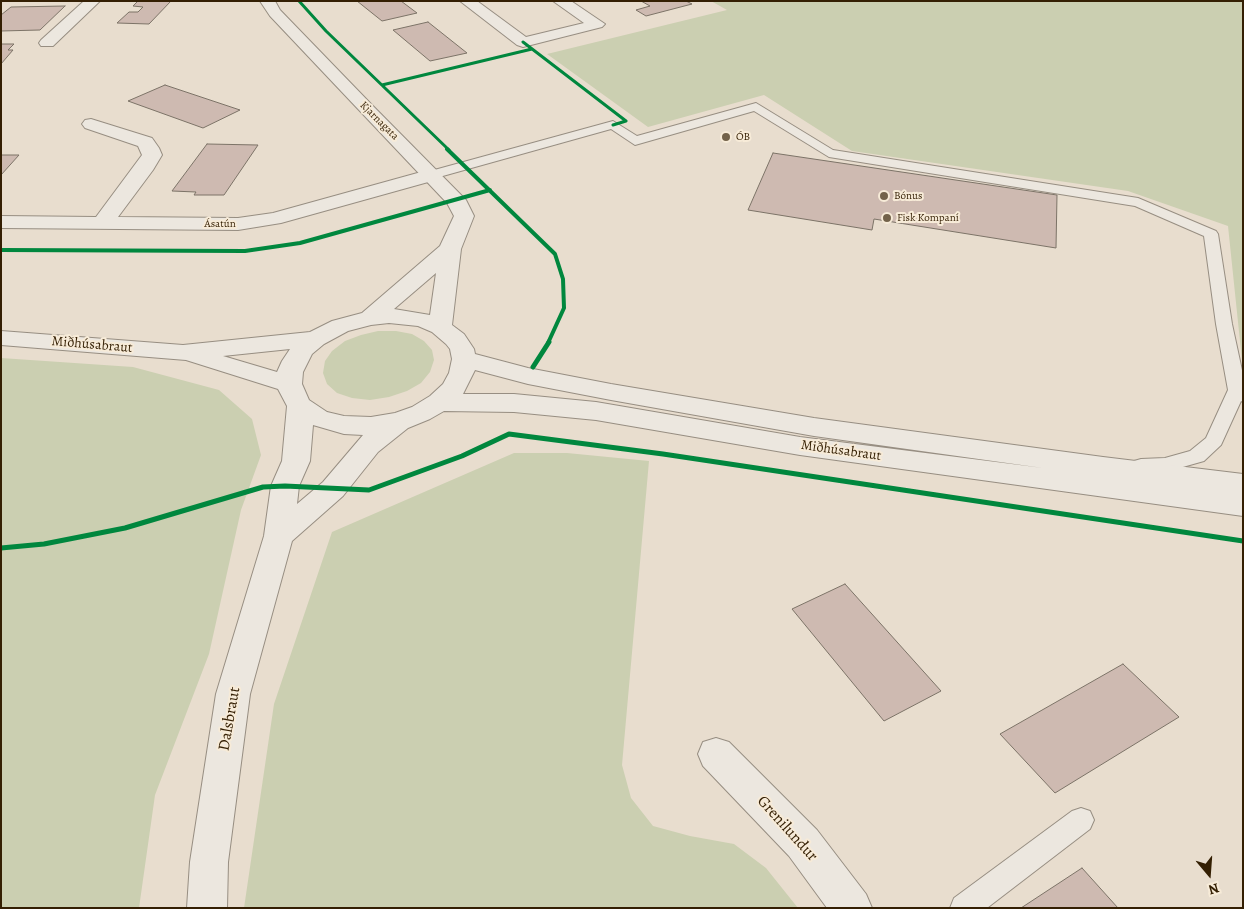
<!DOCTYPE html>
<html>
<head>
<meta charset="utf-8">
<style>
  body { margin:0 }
  #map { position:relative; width:1244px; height:909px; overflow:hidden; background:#e8ddce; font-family:Alegreya,serif }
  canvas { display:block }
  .frame { position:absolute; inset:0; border:2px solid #341f03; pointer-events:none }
  .north { position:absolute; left:1184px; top:849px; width:50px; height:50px; -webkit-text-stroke:4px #f7ebd8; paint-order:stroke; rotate:162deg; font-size:14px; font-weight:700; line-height:20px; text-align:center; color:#341f03 }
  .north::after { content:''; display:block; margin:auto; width:18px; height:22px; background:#341f03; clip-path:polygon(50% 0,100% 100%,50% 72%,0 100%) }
</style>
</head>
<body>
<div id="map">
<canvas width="1244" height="909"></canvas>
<div class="frame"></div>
<div class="north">N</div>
</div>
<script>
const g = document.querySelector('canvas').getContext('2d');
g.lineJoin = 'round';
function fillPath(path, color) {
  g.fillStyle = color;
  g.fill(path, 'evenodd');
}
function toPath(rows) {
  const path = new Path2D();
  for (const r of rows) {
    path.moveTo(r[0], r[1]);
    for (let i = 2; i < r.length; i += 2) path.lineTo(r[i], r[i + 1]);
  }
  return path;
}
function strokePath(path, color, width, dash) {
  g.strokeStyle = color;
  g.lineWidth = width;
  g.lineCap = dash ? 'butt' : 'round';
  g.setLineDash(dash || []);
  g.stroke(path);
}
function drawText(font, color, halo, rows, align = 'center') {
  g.font = font + ' Alegreya,serif';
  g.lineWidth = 4;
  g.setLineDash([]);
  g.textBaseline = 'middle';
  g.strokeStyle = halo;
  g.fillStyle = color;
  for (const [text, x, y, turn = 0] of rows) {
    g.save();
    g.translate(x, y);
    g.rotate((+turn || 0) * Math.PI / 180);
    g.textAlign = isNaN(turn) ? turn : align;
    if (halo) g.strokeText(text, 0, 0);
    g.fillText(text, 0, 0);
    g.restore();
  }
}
const green = toPath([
  [711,1,1243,1,1243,370,1228,226,1128,191,852,151,764,95,648,127,547,54,727,10],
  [378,331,396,331,412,334,424,341,432,350,434,360,430,372,421,383,407,391,389,397,370,400,352,398,337,393,327,384,323,373,325,361,332,351,345,341,361,335],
  [1,358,133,367,219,390,252,419,261,455,241,510,209,654,155,795,139,908,1,908],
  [514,453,567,453,649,461,622,765,631,798,653,826,690,836,734,844,766,868,798,908,244,908,274,704,332,532]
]);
const building = toPath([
  [138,1,171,1,149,24,117,23,129,12,138,12,143,7,133,6,138,1],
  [357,1,401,1,417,13,382,21,357,1],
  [641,1,686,1,692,4,646,16,636,10,650,6,641,1],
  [65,6,40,30,1,31,1,15,11,7,65,6],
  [428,22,467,53,430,61,393,30,428,22],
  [1,44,14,44,8,50,13,50,1,64,1,44],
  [165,85,240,110,203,128,128,101,165,85],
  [207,144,258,145,224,195,194,195,196,192,172,191,207,144],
  [773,153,1057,195,1056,248,874,219,872,230,748,210,773,153],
  [1,155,19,155,1,175,1,155],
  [845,584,941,691,884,721,792,609,845,584],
  [1123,664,1179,717,1055,793,1000,734,1123,664],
  [1082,868,1118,908,1021,908,1082,868]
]);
const service = toPath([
  [756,103,833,150,1138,198,1216,231,1218,234,1232,324,1243,375,1243,402,1241,401,1221,445,1204,461,1165,472,1141,473,1134,471,1132,466,1134,461,1141,459,1165,458,1190,451,1206,438,1228,390,1216,324,1204,236,1135,206,829,157,754,111,635,145,611,129,432,179,425,175,427,172,613,121,637,136,756,103],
  [1081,808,1090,811,1094,820,1090,829,987,908,950,908,954,898,1072,811,1081,808]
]);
const minor = toPath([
  [84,1,100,1,53,46,41,46,39,43,41,40,84,1],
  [460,1,477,1,526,37,584,23,553,1,571,1,605,24,602,27,523,47,517,45,460,1],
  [91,119,152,138,159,148,162,155,153,170,118,217,238,218,273,213,432,169,439,171,442,175,439,179,281,223,238,230,1,228,1,216,96,217,142,155,138,146,85,128,82,124,85,120,91,119],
  [716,738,729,742,817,830,866,894,872,908,827,908,789,856,703,766,698,754,703,742,716,738]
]);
const tertiary = toPath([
  [260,1,275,1,280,10,371,104,466,200,474,216,461,249,452,325,464,334,474,349,475,354,528,368,611,384,814,418,1103,457,1243,474,1243,494,1198,489,1243,494,1243,516,800,455,596,420,514,412,444,411,430,419,408,428,378,452,343,496,292,541,250,694,228,862,227,908,187,908,190,862,216,694,264,536,271,486,282,461,287,406,278,389,186,360,1,345,1,331,183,345,310,332,332,321,362,313,440,246,454,216,447,203,270,16,260,1],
  [436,273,430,315,394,309,436,273],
  [389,323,418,326,432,332,446,344,450,349,452,359,449,373,443,384,430,396,412,407,395,413,371,417,344,416,327,412,309,400,302,384,303,372,312,354,324,344,348,331,371,325,389,323],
  [290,349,282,361,277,372,223,356,290,349],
  [475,370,528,384,611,400,814,436,1043,468,800,437,596,402,514,394,463,394,475,370],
  [313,425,344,434,363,435,323,482,297,504,299,486,310,461,313,425]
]);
const cyclewayFar2 = toPath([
  [299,1,326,31,449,150],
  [523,42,626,121,613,125],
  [382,85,532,49]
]);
const cyclewayFar1 = toPath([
  [447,149,555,254,563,279,564,308,548,343],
  [1,250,245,251,300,243,490,190]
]);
const cycleway = toPath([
  [533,367,549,342],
  [1,548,44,544,125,528,263,487,285,486,369,490,462,456,509,434,663,454,1243,541]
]);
const markers = [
  [726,137,5,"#73624a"],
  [884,196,5,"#73624a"],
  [887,218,5,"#73624a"]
];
const farStreetnames = [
  ["Kjarnagata",379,121,45],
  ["Ásatún",220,224]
];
const farPoinames = [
  ["ÓB",736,137],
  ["Bónus",894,196],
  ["Fisk Kompaní",897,218]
];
const streetNames = [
  ["Miðhúsabraut",92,345,5],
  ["Miðhúsabraut",841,451,8]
];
const nearStreetnames = [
  ["Dalsbraut",230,719,-80],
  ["Grenilundur",787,829,48]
];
fillPath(green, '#cbcfb1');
fillPath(building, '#cebab1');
strokePath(building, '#7c7367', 1);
strokePath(service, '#978e82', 2);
strokePath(minor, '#978e82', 2);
strokePath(tertiary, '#978e82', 2);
fillPath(service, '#ece7df');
fillPath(minor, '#ece7df');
fillPath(tertiary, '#ece7df');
strokePath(cyclewayFar2, '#00873e', 3);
strokePath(cyclewayFar1, '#00873e', 4);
strokePath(cycleway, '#00873e', 5);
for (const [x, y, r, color] of markers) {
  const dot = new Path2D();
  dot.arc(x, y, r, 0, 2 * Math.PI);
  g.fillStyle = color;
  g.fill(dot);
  strokePath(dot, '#f7ebd8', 2);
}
drawText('11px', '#341f03', '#f7ebd8', farStreetnames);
drawText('11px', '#341f03', '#f7ebd8', farPoinames, 'left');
drawText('14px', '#341f03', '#f7ebd8', streetNames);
drawText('16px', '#341f03', '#f7ebd8', nearStreetnames);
</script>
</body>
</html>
